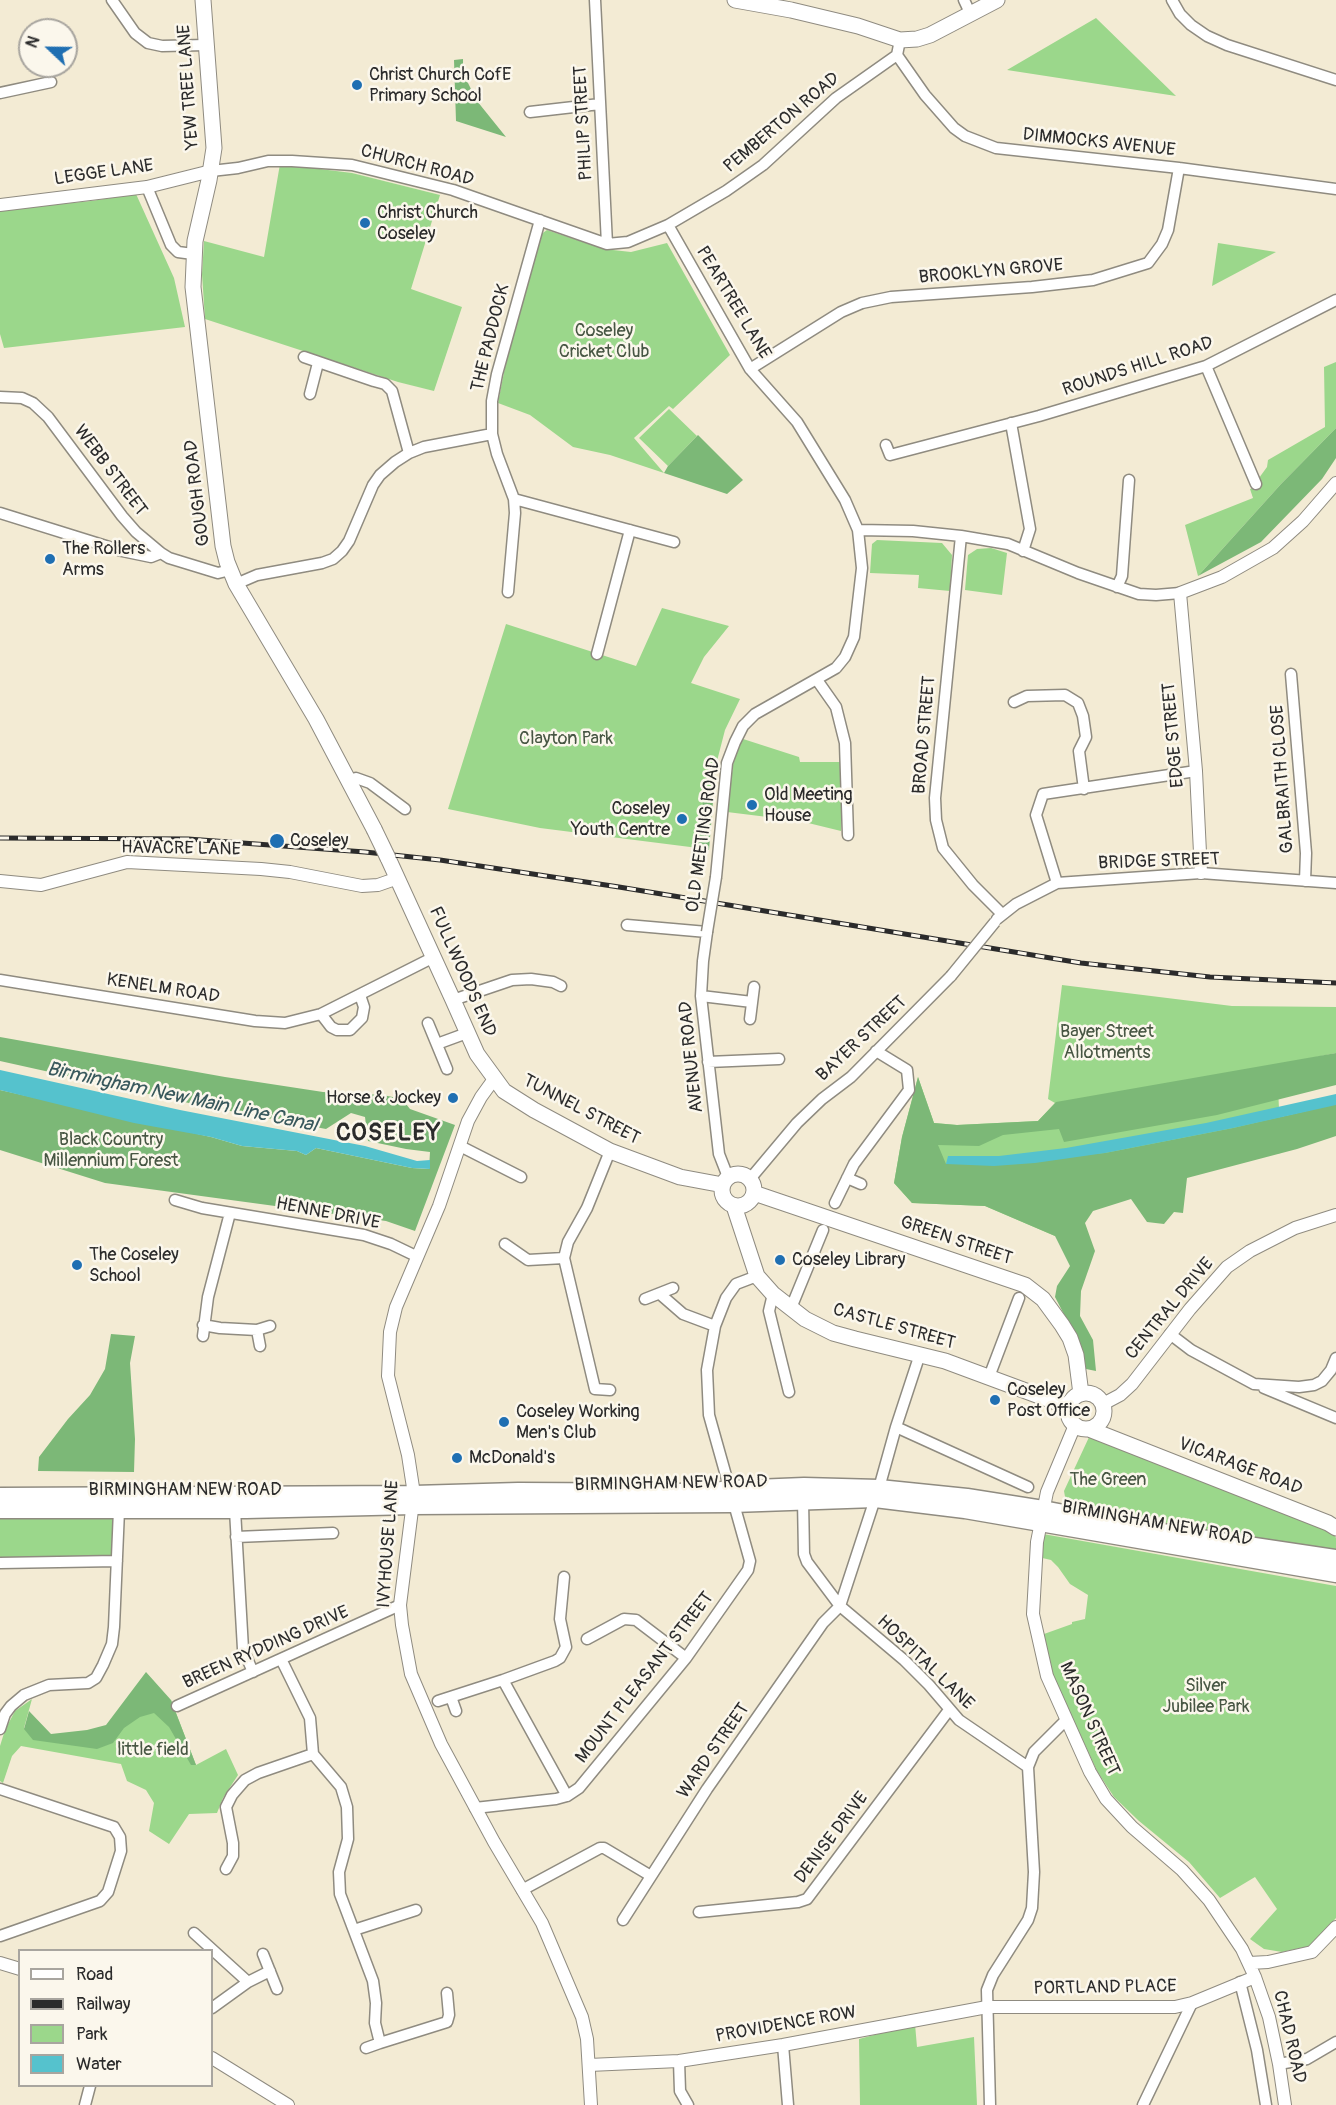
<!DOCTYPE html>
<html>
<head>
<meta charset="utf-8">
<style>
  body { margin:0 }
  #map { position:relative; width:1336px; height:2105px; overflow:hidden; background:#f3ebd4; font-family:Pangolin,sans-serif }
  canvas { display:block }
  .legend { position:absolute; left:18px; top:1949px; width:195px; height:138px; box-sizing:border-box; background:#fbf7ec; border:2px solid #a8a59f; margin:0; padding:8px 10px; list-style:none; font-size:18px; color:#2b2b2b }
  .legend li { display:flex; align-items:center; gap:12px; height:30px }
  .legend b { width:30px; border:2px solid #a8a59f }
  .north { position:absolute; left:18px; top:18px; width:60px; height:60px; box-sizing:border-box; background:#fbf7ec; border:2px solid #a8a59f; border-radius:50%; rotate:292deg; font-size:16px; font-weight:700; line-height:24px; text-align:center; color:#2b2b2b }
  .north::after { content:''; display:block; margin:auto; width:21px; height:27px; background:#1f6fb2; clip-path:polygon(50% 0,100% 100%,50% 72%,0 100%) }
</style>
</head>
<body>
<div id="map">
<canvas width="1336" height="2105"></canvas>
<ul class="legend">
<li><b style="height:8px;background:#fff"></b>Road</li>
<li><b style="height:8px;background:#2b2b2b"></b>Railway</li>
<li><b style="height:16px;background:#9bd78b"></b>Park</li>
<li><b style="height:16px;background:#55c2cd"></b>Water</li>
</ul>
<div class="north">N</div>
</div>
<script>
const g = document.querySelector('canvas').getContext('2d');
g.lineJoin = 'round';
function fillPath(path, color) {
  g.fillStyle = color;
  g.fill(path, 'evenodd');
}
function toPath(rows) {
  const path = new Path2D();
  for (const r of rows) {
    if (r.length === 3) {
      path.moveTo(r[0] + r[2], r[1]);
      path.arc(r[0], r[1], r[2], 0, 2 * Math.PI);
      continue;
    }
    path.moveTo(r[0], r[1]);
    for (let i = 2; i < r.length; i += 2) path.lineTo(r[i], r[i + 1]);
  }
  return path;
}
function strokePath(path, color, width, dash) {
  g.strokeStyle = color;
  g.lineWidth = width;
  g.lineCap = dash ? 'butt' : 'round';
  g.setLineDash(dash || []);
  g.stroke(path);
}
function drawText(font, color, halo, rows, align = 'center') {
  g.font = font + ' Pangolin,sans-serif';
  g.lineWidth = 5;
  g.setLineDash([]);
  g.textBaseline = 'middle';
  g.strokeStyle = halo;
  g.fillStyle = color;
  for (const [text, x, y, turn = 0] of rows) {
    g.save();
    g.translate(x, y);
    g.rotate((+turn || 0) * Math.PI / 180);
    g.textAlign = isNaN(turn) ? turn : align;
    if (halo) g.strokeText(text, 0, 0);
    g.fillText(text, 0, 0);
    g.restore();
  }
}
const green = toPath([
  [1096,18,1176,96,1007,70],
  [280,164,352,173,440,195,411,289,462,307,434,391,398,382,205,319,202,274,204,241,264,257],
  [136,194,174,278,185,327,4,348,0,334,0,210,91,201],
  [547,230,604,249,631,252,667,243,730,355,673,409,669,406,634,438,664,473,610,455,573,447,530,415,498,403,514,321,540,235],
  [1218,243,1276,252,1212,286],
  [1336,362,1336,428,1281,484,1198,576,1185,525,1253,498,1250,489,1260,485,1259,478,1267,467,1268,460,1325,427,1324,367],
  [669,409,697,436,668,466,639,438],
  [877,540,942,543,952,555,950,591,918,588,919,575,870,573,872,544],
  [991,548,1007,553,1002,595,965,590,968,555,977,549],
  [662,608,729,626,704,657,691,683,740,699,725,730,717,761,706,849,540,828,448,809,506,624,636,666],
  [740,738,799,757,800,762,843,762,841,831,800,821,727,812,733,765],
  [1062,985,1232,1006,1336,1007,1336,1053,1277,1065,1281,1153,1072,1183,1055,1236,985,1206,912,1203,894,1183,902,1137,918,1077,934,1123,957,1125,1038,1121,1055,1103,1048,1099],
  [1090,1435,1333,1532,1336,1538,1336,1551,1067,1508,1064,1491],
  [119,1510,117,1561,0,1563,0,1512],
  [1043,1534,1336,1586,1336,1918,1310,1946,1282,1952,1264,1949,1250,1939,1277,1909,1255,1877,1220,1898,1189,1862,1139,1821,1114,1797,1097,1771,1052,1673,1044,1634,1072,1624,1072,1622,1085,1619,1088,1595,1070,1584,1058,1567,1051,1560,1038,1557],
  [32,1699,24,1728,33,1738,103,1744,142,1709,159,1707,171,1700,196,1765,226,1749,238,1775,223,1798,217,1813,189,1814,169,1844,149,1831,154,1803,146,1790,127,1781,121,1764,21,1746,12,1756,3,1783,0,1781,0,1746,5,1730,15,1711],
  [915,2024,917,2047,974,2037,977,2105,860,2105,859,2039]
]);
const forest = toPath([
  [463,59,463,73,477,101,506,137,456,121,454,60],
  [1336,428,1336,458,1322,479,1261,542,1198,576,1281,484],
  [698,435,743,480,727,494,664,473,668,466],
  [714,789,709,850,694,847,705,792],
  [0,1037,225,1077,323,1092,383,1095,402,1099,410,1109,455,1125,415,1231,386,1221,105,1183,0,1150,0,1090,211,1137,242,1146,297,1151,306,1155,316,1148,412,1168,429,1169,430,1152,406,1149,368,1141,365,1117,351,1113,326,1129,198,1105,0,1061],
  [1336,1053,1336,1085,1217,1115,1064,1142,1059,1129,1003,1135,979,1146,938,1145,946,1164,1105,1153,1233,1128,1336,1104,1336,1136,1297,1149,1187,1178,1183,1213,1174,1212,1164,1224,1147,1222,1131,1199,1093,1211,1085,1223,1095,1251,1081,1291,1080,1316,1093,1340,1096,1371,1086,1369,1082,1349,1055,1297,1057,1286,1070,1266,1055,1236,985,1206,912,1203,894,1183,902,1137,918,1077,934,1123,957,1125,1038,1121,1056,1102],
  [111,1334,135,1336,130,1363,135,1439,134,1472,38,1471,39,1457,68,1419,90,1395,105,1369],
  [146,1672,171,1700,196,1765,191,1765,169,1727,154,1713,140,1717,124,1728,113,1743,97,1749,33,1740,24,1729,29,1711,51,1734,87,1730,106,1725]
]);
const water = toPath([
  [0,1070,180,1110,365,1146,417,1161,430,1160,430,1169,412,1168,316,1148,306,1155,297,1151,242,1146,211,1137,134,1123,0,1090],
  [1336,1094,1336,1105,1233,1128,1105,1153,1035,1163,994,1166,946,1164,948,1156,999,1156,1066,1148,1206,1123]
]);
const minor = toPath([
  [112,0,135,33,148,43,162,46,206,45],
  [595,0,607,244],
  [964,0,971,15],
  [1172,0,1180,14,1191,25,1207,36,1227,45,1336,80],
  [897,55,925,95,954,128,965,136,996,148,1179,168,1336,189],
  [0,93,51,82],
  [530,112,600,104],
  [211,171,238,168,268,161,292,161,352,165,453,190,607,244,628,242,668,225,726,191,763,165,836,98,897,55,900,40],
  [147,187,171,245,178,252,193,254],
  [668,225,750,369,797,422,845,500,858,530,862,568,854,637,845,657,836,668,755,714,743,726,735,742,727,763,716,877],
  [304,357,374,381,385,384,392,391,409,453],
  [1206,366,1256,484],
  [750,369,841,312,862,303,891,297,1032,287,1093,280,1148,263,1162,244,1168,230,1179,168],
  [310,394,318,363],
  [0,397,22,398,33,403,48,417,122,516,136,532,161,553,169,558,218,573,230,570],
  [1011,423,1030,529,1023,551],
  [886,445,890,455,1039,416,1206,366,1336,300],
  [514,499,674,542],
  [0,513,122,551,151,557,161,553],
  [858,530,913,531,961,536,1008,544,1078,573,1139,594,1156,595,1180,593],
  [961,536,935,798,936,820,943,848,973,885,1002,914],
  [236,584,257,575,322,563,333,559,342,551,349,541,373,485,380,475,395,462,409,453,424,447,492,434],
  [1117,587,1122,576,1129,480],
  [508,592,515,513,514,499,497,454,492,434,492,401,497,374,540,220],
  [597,654,630,530],
  [1291,674,1306,853,1305,881],
  [817,680,836,707,845,743,848,835],
  [1014,702,1027,696,1065,695,1078,703,1083,716,1086,737,1079,751,1084,789],
  [349,780,356,778,370,783,405,809],
  [1057,883,1036,815,1043,794,1196,771],
  [997,919,1016,904,1057,883,1201,873,1336,883],
  [627,925,707,932,703,961,701,996,719,1154,728,1177],
  [0,980,255,1021,285,1023,321,1014,434,957],
  [701,996,752,1002],
  [453,1000,512,980,531,979,553,982,561,986],
  [321,1014,331,1027,337,1030,350,1030,362,1018,364,1007,360,995],
  [750,1019,754,987],
  [428,1023,447,1069],
  [437,1044,467,1033],
  [708,1062,779,1059],
  [460,1146,521,1177],
  [847,1178,861,1184],
  [750,1179,797,1123,822,1099,851,1077,951,976],
  [175,1200,202,1208,364,1235,391,1244,416,1256],
  [835,1203,854,1164,909,1090,907,1070,876,1051],
  [505,1244,528,1260,564,1258],
  [660,1294,683,1314,715,1326],
  [773,1294,769,1311,789,1392],
  [645,1299,673,1288],
  [791,1308,823,1230],
  [203,1325,220,1328,257,1330,270,1326],
  [257,1330,260,1346],
  [1170,1334,1191,1350,1254,1384,1299,1387,1314,1385,1322,1381,1331,1370,1336,1358],
  [203,1336,208,1297,230,1213],
  [989,1377,1019,1298],
  [1264,1388,1336,1418],
  [610,1390,595,1389,564,1258,568,1242,587,1208,610,1151],
  [896,1427,1028,1487],
  [879,1488,896,1427,920,1354],
  [803,1500,804,1554,807,1562,840,1606,904,1660,929,1685,959,1720,1028,1767,1034,1872,1032,1908,1028,1920,993,1975,987,1990,990,2105],
  [235,1510,243,1649,253,1672],
  [236,1537,333,1533],
  [0,1563,117,1561],
  [587,1639,624,1619,636,1620,686,1658],
  [281,1659,310,1718,313,1754,341,1787,347,1807,348,1839,339,1872,340,1894,373,1981,376,2003,375,2023,380,2043,366,2048],
  [503,1680,567,1796],
  [451,1697,456,1711],
  [438,1701,503,1680,555,1661,560,1658,566,1647,560,1619,564,1577],
  [177,1706,400,1605],
  [0,1729,5,1714,11,1706,24,1695,49,1685,88,1683,96,1678,103,1665,112,1644,114,1627,119,1510],
  [1028,1767,1034,1752,1066,1720],
  [0,1789,114,1827,120,1837,121,1851,108,1892,100,1901,0,1936],
  [475,1808,556,1799,567,1796,579,1788,686,1658,748,1570,750,1561,709,1415,707,1370,715,1326,726,1298,736,1284,757,1276],
  [226,1869,233,1856,233,1843,226,1807,232,1795,245,1780,258,1773,313,1754],
  [522,1890,600,1848,604,1848,651,1876],
  [699,1912,798,1902,807,1899,949,1710],
  [623,1920,707,1789,823,1623,840,1606,875,1499],
  [354,1930,416,1910],
  [194,1933,248,1982],
  [263,1954,277,1989],
  [1240,1982,1257,2050,1266,2105],
  [212,2008,248,1982,270,1971],
  [380,2043,447,2022,449,2015,447,1993],
  [783,2045,788,2105],
  [679,2061,680,2091,688,2105],
  [1279,2064,1307,2059,1336,2042],
  [85,2105,90,2086],
  [1143,2105,1192,2003]
]);
const tertiary = toPath([
  [0,205,147,187,211,171],
  [1201,873,1196,771,1180,593,1222,577,1273,548,1303,521,1336,483],
  [0,881,41,885,127,862,261,869,290,872,362,886,378,885,398,878],
  [494,1079,481,1097,468,1121,439,1206,396,1307,390,1332,388,1376,408,1455,414,1494,400,1605,402,1625,411,1674,441,1744,494,1842,542,1923,582,2017,587,2039,591,2105],
  [1103,1404,1120,1395,1132,1384,1190,1309,1227,1267,1250,1251,1295,1228,1336,1215],
  [1075,1425,1047,1492,1037,1542,1033,1614,1047,1676,1090,1772,1106,1799,1132,1827,1182,1870,1209,1900,1242,1949,1255,1977,1269,2017,1279,2064,1285,2105],
  [0,1963,20,1969],
  [1249,1963,1268,1962,1312,1952,1336,1927],
  [212,2058,288,2105],
  [589,2065,679,2061,783,2045,987,2007,1175,2007,1192,2003,1255,1977]
]);
const secondary = toPath([
  [203,0,214,148,209,180,195,241,193,287,223,546,227,562,236,584,316,719,374,829],
  [735,0,791,10,858,26,900,40,917,39,930,35,997,0],
  [388,858,453,1000,477,1054,504,1091,534,1110,610,1151,680,1177,723,1185],
  [738,1190,16],
  [754,1193,1025,1285,1043,1299,1062,1325,1070,1338,1076,1355,1081,1394],
  [734,1206,757,1276,773,1294,805,1319,833,1333,855,1339,945,1361,1069,1407],
  [1086,1411,18],
  [1089,1429,1328,1523,1336,1528]
]);
const trunk = toPath([
  [0,1496,414,1494,518,1491,706,1492,730,1489,804,1486,879,1488,967,1497,1043,1509,1174,1534,1336,1558],
  [0,1510,246,1510,413,1506,733,1504,875,1499,965,1510,1336,1574]
]);
const rail = toPath([
  [0,838,188,839,365,852,440,860,619,887,1081,963,1210,977,1336,983]
]);
const minorBridge = toPath([
  [707,932,716,877],
  [951,976,995,922]
]);
const secondaryBridge = toPath([
  [374,829,388,858]
]);
const markers = [
  [357,85,6,"#1f6fb2"],
  [365,223,6,"#1f6fb2"],
  [50,559,6,"#1f6fb2"],
  [752,805,6,"#1f6fb2"],
  [682,819,6,"#1f6fb2"],
  [277,841,8,"#1f6fb2"],
  [453,1098,6,"#1f6fb2"],
  [780,1260,6,"#1f6fb2"],
  [77,1265,6,"#1f6fb2"],
  [995,1400,6,"#1f6fb2"],
  [504,1422,6,"#1f6fb2"],
  [457,1458,6,"#1f6fb2"]
];
const poiNames = [
  ["Christ Church CofE",369,75],
  ["Primary School",369,96],
  ["Christ Church",377,213],
  ["Coseley",377,234],
  ["The Rollers",62,549],
  ["Arms",62,570],
  ["Old Meeting",764,795],
  ["House",764,816],
  ["Coseley",670,809,"right"],
  ["Youth Centre",670,830,"right"],
  ["Coseley",290,841],
  ["Horse & Jockey",441,1098,"right"],
  ["The Coseley",89,1255],
  ["School",89,1276],
  ["Coseley Library",792,1260],
  ["Coseley",1007,1390],
  ["Post Office",1007,1411],
  ["Coseley Working",516,1412],
  ["Men's Club",516,1433],
  ["McDonald's",469,1458]
];
const streetNames = [
  ["YEW TREE LANE",189,87,-94],
  ["PHILIP STREET",584,123,-93],
  ["PEMBERTON ROAD",782,123,-40],
  ["DIMMOCKS AVENUE",1099,143,6],
  ["CHURCH ROAD",417,166,15],
  ["LEGGE LANE",104,173,-8],
  ["BROOKLYN GROVE",991,272,-5],
  ["PEARTREE LANE",733,303,59],
  ["THE PADDOCK",491,338,-76],
  ["ROUNDS HILL ROAD",1138,367,-18],
  ["WEBB STREET",110,471,53],
  ["GOUGH ROAD",198,493,-97],
  ["BROAD STREET",925,735,-85],
  ["EDGE STREET",1174,735,-95],
  ["GALBRAITH CLOSE",1283,779,-94],
  ["OLD MEETING ROAD",704,835,-82],
  ["HAVACRE LANE",181,849,1],
  ["BRIDGE STREET",1159,862,-2],
  ["FULLWOODS END",462,972,66],
  ["KENELM ROAD",163,989,9],
  ["BAYER STREET",862,1039,-43],
  ["AVENUE ROAD",692,1057,-96],
  ["TUNNEL STREET",581,1110,28],
  ["HENNE DRIVE",328,1214,11],
  ["GREEN STREET",956,1241,19],
  ["CENTRAL DRIVE",1170,1309,-50],
  ["CASTLE STREET",894,1327,16],
  ["VICARAGE ROAD",1240,1467,21],
  ["BIRMINGHAM NEW ROAD",671,1484,-1],
  ["BIRMINGHAM NEW ROAD",185,1490],
  ["BIRMINGHAM NEW ROAD",1157,1524,10],
  ["IVYHOUSE LANE",389,1544,-86],
  ["BREEN RYDDING DRIVE",266,1648,-24],
  ["HOSPITAL LANE",925,1663,44],
  ["MOUNT PLEASANT STREET",645,1678,-52],
  ["MASON STREET",1089,1719,66],
  ["WARD STREET",714,1751,-55],
  ["DENISE DRIVE",832,1838,-53],
  ["PORTLAND PLACE",1105,1988,-1],
  ["PROVIDENCE ROW",786,2025,-10],
  ["CHAD ROAD",1289,2037,77]
];
const parkNames = [
  ["Coseley",604,331],
  ["Cricket Club",604,352],
  ["Clayton Park",566,739],
  ["Bayer Street",1107,1032],
  ["Allotments",1107,1053],
  ["Black Country",111,1140],
  ["Millennium Forest",111,1161],
  ["The Green",1108,1480],
  ["Silver",1206,1686],
  ["Jubilee Park",1206,1707],
  ["little field",153,1750]
];
const waterNames = [
  ["Birmingham New Main Line Canal",182,1098,12]
];
const districtNames = [
  ["COSELEY",389,1134]
];
fillPath(green, '#9bd78b');
fillPath(forest, '#7cb877');
fillPath(water, '#55c2cd');
strokePath(minor, '#8f8b80', 13);
strokePath(tertiary, '#8f8b80', 14);
strokePath(secondary, '#8f8b80', 17);
strokePath(trunk, '#8f8b80', 19);
strokePath(minor, '#fff', 10);
strokePath(tertiary, '#fff', 12);
strokePath(secondary, '#fff', 15);
strokePath(trunk, '#fff', 16);
strokePath(rail, '#2b2b2b', 5);
strokePath(rail, '#fbf7ec', 3, [9]);
strokePath(minorBridge, '#8f8b80', 13, []);
strokePath(secondaryBridge, '#8f8b80', 17, []);
strokePath(minorBridge, '#fff', 10);
strokePath(secondaryBridge, '#fff', 15);
for (const [x, y, r, color] of markers) {
  const dot = new Path2D();
  dot.arc(x, y, r, 0, 2 * Math.PI);
  g.fillStyle = color;
  g.fill(dot);
  strokePath(dot, '#fbf7ec', 2);
}
drawText('18px', '#2b2b2b', '#fbf7ec', poiNames, 'left');
drawText('18px', '#2b2b2b', '#fbf7ec', streetNames);
drawText('18px', '#475643', '#fbf7ec', parkNames);
drawText('italic 20px', '#38585c', '#fbf7ec', waterNames);
g.letterSpacing = '1.5px';
drawText('bold 24px', '#2b2b2b', '#fbf7ec', districtNames);
g.letterSpacing = '0px';
</script>
</body>
</html>
